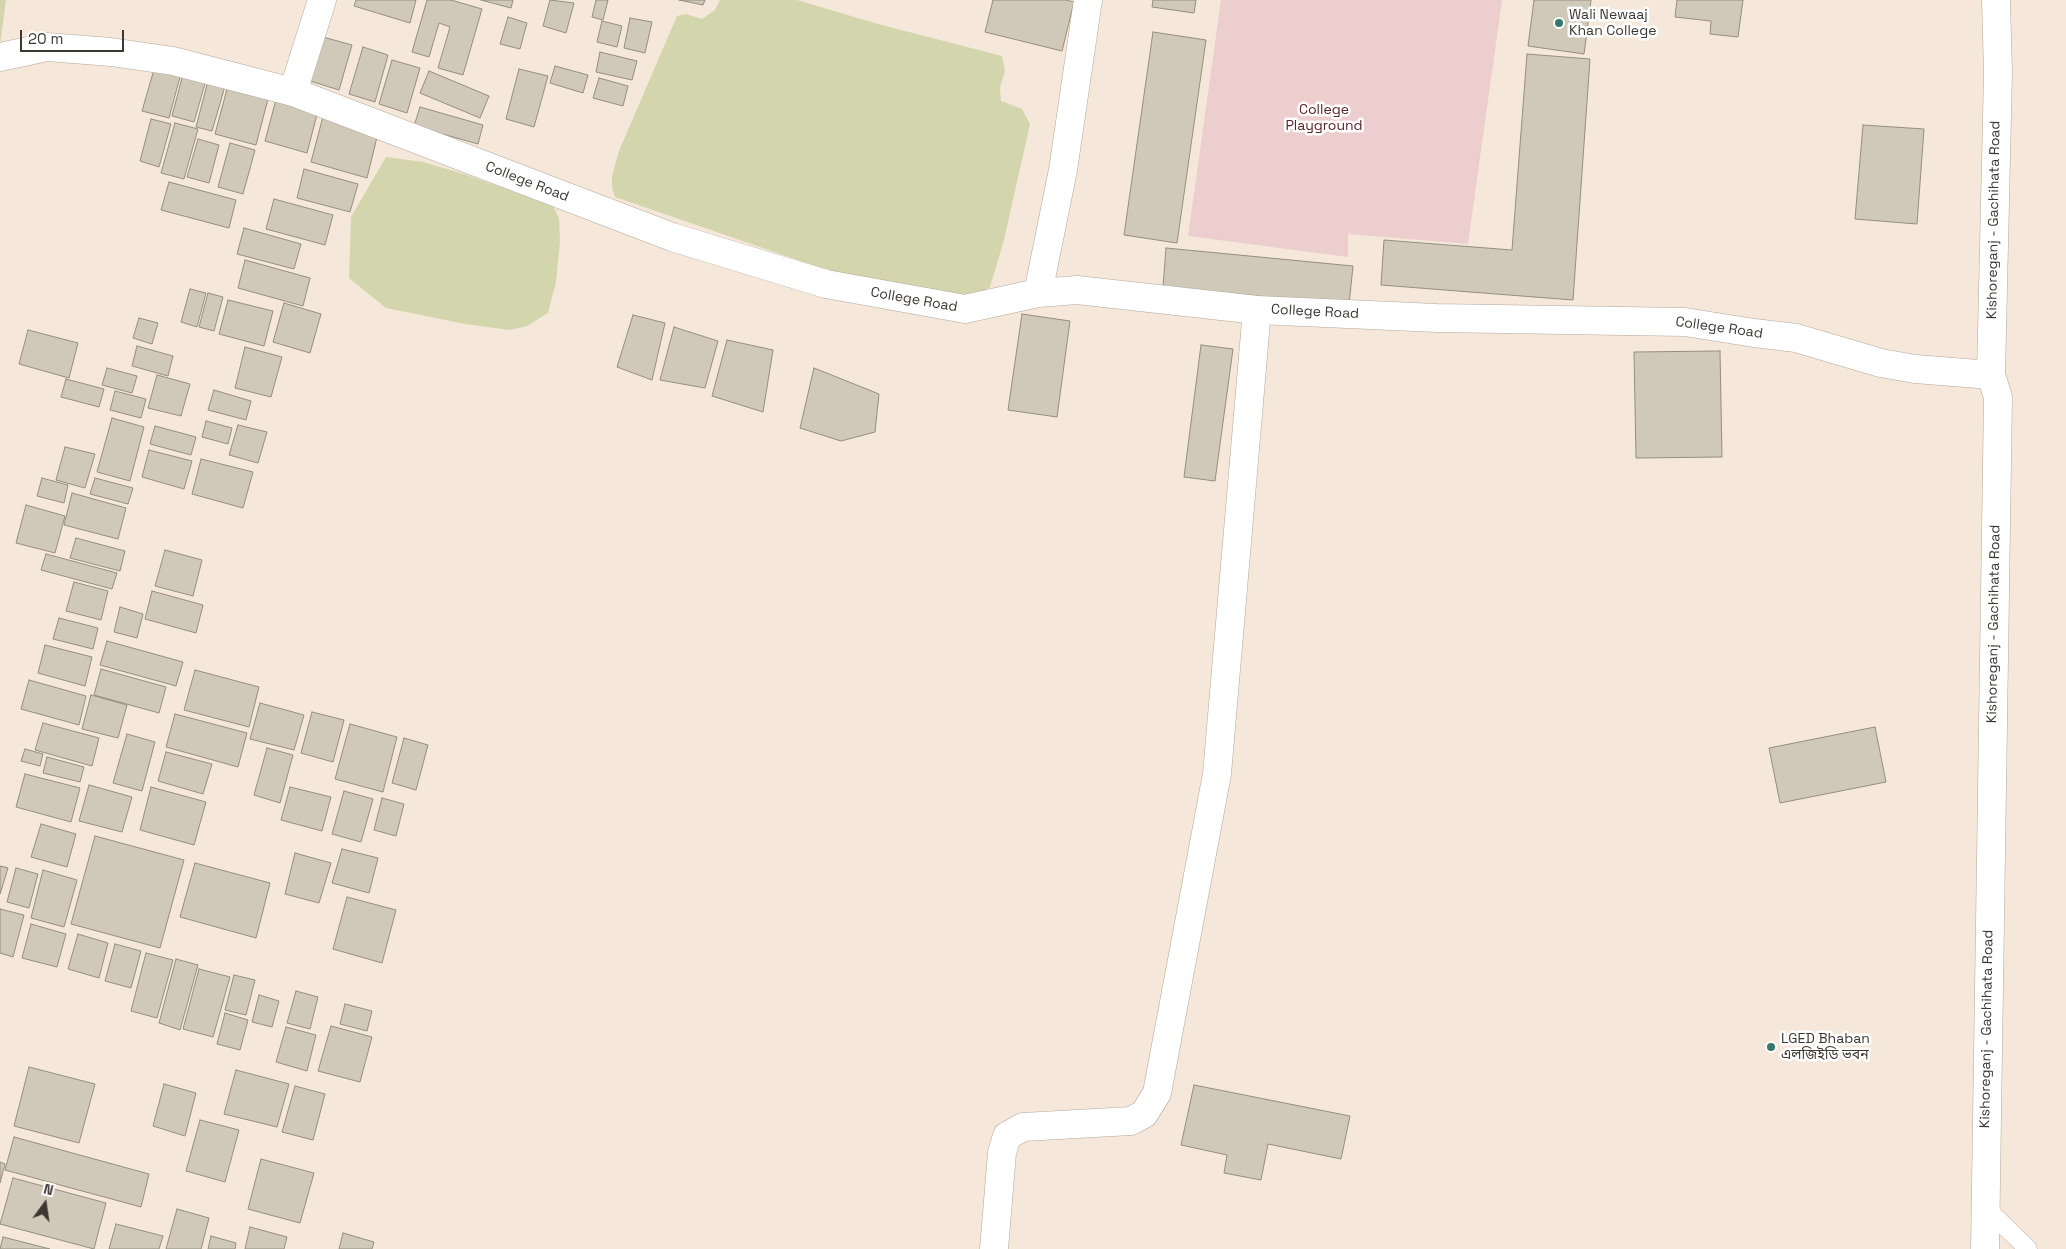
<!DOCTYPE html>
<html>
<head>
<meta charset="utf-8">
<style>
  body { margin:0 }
  #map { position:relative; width:2066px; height:1249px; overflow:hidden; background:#f5e7da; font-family:"Space Grotesk",sans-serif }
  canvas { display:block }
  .north { position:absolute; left:20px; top:1179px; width:50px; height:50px; -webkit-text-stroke:4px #fff; paint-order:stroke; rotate:14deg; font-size:14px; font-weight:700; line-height:20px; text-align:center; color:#3d3732 }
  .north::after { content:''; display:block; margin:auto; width:18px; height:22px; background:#3d3732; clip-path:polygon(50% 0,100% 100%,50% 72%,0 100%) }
  .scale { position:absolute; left:20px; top:30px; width:104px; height:22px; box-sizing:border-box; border:2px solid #3d3732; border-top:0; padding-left:6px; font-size:15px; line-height:18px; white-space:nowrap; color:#3d3732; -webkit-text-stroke:4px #fff; paint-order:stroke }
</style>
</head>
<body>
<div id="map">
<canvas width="2066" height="1249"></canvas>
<div class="north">N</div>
<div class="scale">20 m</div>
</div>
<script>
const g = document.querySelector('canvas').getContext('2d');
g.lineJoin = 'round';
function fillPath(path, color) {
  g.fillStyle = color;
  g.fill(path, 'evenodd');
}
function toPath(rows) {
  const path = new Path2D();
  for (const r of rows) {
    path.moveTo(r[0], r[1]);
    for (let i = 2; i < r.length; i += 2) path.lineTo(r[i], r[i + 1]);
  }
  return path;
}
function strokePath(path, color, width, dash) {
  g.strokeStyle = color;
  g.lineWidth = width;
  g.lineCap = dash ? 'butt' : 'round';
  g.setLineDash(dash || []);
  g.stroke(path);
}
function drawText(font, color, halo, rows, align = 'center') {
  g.font = font + ' "Space Grotesk","Noto Sans Bengali",sans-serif';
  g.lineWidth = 5;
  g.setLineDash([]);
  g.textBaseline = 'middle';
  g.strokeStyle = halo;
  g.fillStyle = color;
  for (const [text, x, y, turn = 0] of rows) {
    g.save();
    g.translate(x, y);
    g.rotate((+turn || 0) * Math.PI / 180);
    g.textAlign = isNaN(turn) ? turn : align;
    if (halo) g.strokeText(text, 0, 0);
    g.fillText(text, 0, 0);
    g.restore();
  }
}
const green = toPath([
  [1221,0,1502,0,1468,244,1348,234,1348,257,1188,236]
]);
const water = toPath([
  [0,0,6,0,0,45],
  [720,0,797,0,878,24,1002,56,1005,71,1000,87,1001,101,1022,109,1030,124,1004,240,990,287,975,296,936,296,818,267,615,197,612,188,612,176,619,151,677,16,686,14,702,19,715,10],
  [386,157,423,162,464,174,553,206,559,218,560,242,556,282,548,313,527,326,510,330,465,324,386,308,349,278,351,217]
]);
const building = toPath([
  [356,0,416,0,410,23,354,6,356,0],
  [427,0,451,0,482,9,463,75,438,68,450,27,439,23,429,57,412,52,427,0],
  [481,0,513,0,511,8,481,0],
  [550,0,574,3,566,33,543,26,550,0],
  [596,0,608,0,603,20,592,17,596,0],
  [679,0,705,0,703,5,679,0],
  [993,0,1066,0,1074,2,1062,51,985,32,993,0],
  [1153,0,1196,0,1194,13,1152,7,1153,0],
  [1534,0,1591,0,1584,54,1528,46,1534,0],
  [1677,0,1743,0,1738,37,1710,34,1711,21,1675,17,1677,0],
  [508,17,527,23,520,49,500,44,508,17],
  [630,18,652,22,645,53,624,48,630,18],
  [602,21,622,26,617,47,597,42,602,21],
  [1153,32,1206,40,1177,243,1124,235,1153,32],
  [323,37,352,45,339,90,310,81,323,37],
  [363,47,388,55,375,102,349,94,363,47],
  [600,52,637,61,632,80,596,72,600,52],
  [1527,54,1590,59,1573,300,1381,285,1384,240,1512,250,1527,54],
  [392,60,420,68,407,113,379,104,392,60],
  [155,66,181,73,169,118,142,111,155,66],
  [555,66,588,75,583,93,550,83,555,66],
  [519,69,548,76,534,127,506,119,519,69],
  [429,71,489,96,480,118,420,93,429,71],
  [183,74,206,80,194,122,172,116,183,74],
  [599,78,628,86,623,106,593,98,599,78],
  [208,81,225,86,212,131,196,127,208,81],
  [227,89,268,99,256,145,215,134,227,89],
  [278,92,320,103,307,153,265,141,278,92],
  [420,107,483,125,478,144,414,126,420,107],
  [325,109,379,129,367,178,311,162,325,109],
  [151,119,171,124,159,167,140,161,151,119],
  [175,123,198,129,184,179,161,173,175,123],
  [1863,125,1924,129,1917,224,1855,219,1863,125],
  [198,139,219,145,209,183,187,177,198,139],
  [230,143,255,150,243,194,218,187,230,143],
  [304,169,358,184,350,212,297,198,304,169],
  [169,182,236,200,229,228,161,210,169,182],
  [274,199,333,215,325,245,266,229,274,199],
  [244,228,301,244,294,269,237,254,244,228],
  [1166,248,1353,266,1349,305,1163,287,1166,248],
  [245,260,310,278,303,306,238,288,245,260],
  [190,289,206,293,197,327,181,322,190,289],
  [208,293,223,297,214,331,199,327,208,293],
  [228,300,273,311,264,346,219,334,228,300],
  [284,303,321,314,310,353,273,342,284,303],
  [1022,314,1070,321,1057,417,1008,410,1022,314],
  [633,315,665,323,652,380,617,367,633,315],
  [139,318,158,323,152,344,133,338,139,318],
  [674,327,718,341,705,388,660,380,674,327],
  [28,330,78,343,69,378,19,364,28,330],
  [727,340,773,350,763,412,712,396,727,340],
  [1201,345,1233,349,1215,481,1184,477,1201,345],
  [137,346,173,356,168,376,132,366,137,346],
  [245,347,282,357,271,397,235,388,245,347],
  [1720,351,1722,457,1636,458,1634,352,1720,351],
  [107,368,137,376,132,393,102,385,107,368],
  [814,368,879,394,875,432,841,441,800,428,814,368],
  [157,375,190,384,181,416,148,408,157,375],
  [66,379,104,389,99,407,61,397,66,379],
  [214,390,251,401,246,420,208,410,214,390],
  [115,391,146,399,141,418,110,410,115,391],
  [112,418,144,427,130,481,97,472,112,418],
  [206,421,232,428,228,444,202,437,206,421],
  [238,425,267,432,258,463,229,455,238,425],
  [155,426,196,437,191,455,150,444,155,426],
  [65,447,95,454,85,488,56,480,65,447],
  [149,450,192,461,184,489,142,477,149,450],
  [201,459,253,472,243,508,192,494,201,459],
  [42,478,68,485,64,503,37,496,42,478],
  [95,478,133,488,128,504,90,494,95,478],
  [72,493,126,508,118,539,64,525,72,493],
  [26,505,65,516,55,553,16,543,26,505],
  [76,538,125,551,120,571,70,558,76,538],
  [165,550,202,560,193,596,155,586,165,550],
  [46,554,117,573,112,589,41,570,46,554],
  [74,582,108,591,101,620,66,611,74,582],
  [152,591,203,605,196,633,145,619,152,591],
  [120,607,143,614,137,638,114,632,120,607],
  [59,618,98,628,93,649,53,639,59,618],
  [107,641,183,662,176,686,100,665,107,641],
  [45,645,92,657,85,686,38,673,45,645],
  [101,669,166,687,159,713,94,695,101,669],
  [195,670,259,687,249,727,184,710,195,670],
  [29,680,86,696,79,725,21,709,29,680],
  [91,695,127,705,118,738,82,729,91,695],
  [260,703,304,715,294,750,250,739,260,703],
  [312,712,344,720,333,762,301,753,312,712],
  [175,714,247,733,238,767,166,747,175,714],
  [43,723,99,738,92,766,35,750,43,723],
  [350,724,397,737,383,792,335,779,350,724],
  [1875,727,1886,782,1780,803,1769,748,1875,727],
  [127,734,155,742,142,791,113,783,127,734],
  [404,738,428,745,416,790,392,783,404,738],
  [267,748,293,755,280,803,254,795,267,748],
  [25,749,43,754,40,766,21,761,25,749],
  [166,752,212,764,203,794,158,781,166,752],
  [47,757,84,767,80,782,43,773,47,757],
  [25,774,80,788,71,822,16,807,25,774],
  [89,785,132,797,122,832,79,821,89,785],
  [151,787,206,802,194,845,140,830,151,787],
  [290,787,331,797,322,831,281,820,290,787],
  [344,791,373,799,361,842,332,834,344,791],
  [382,798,404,804,396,836,374,830,382,798],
  [41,824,76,834,67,867,31,857,41,824],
  [95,836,184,860,160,948,71,924,95,836],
  [342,849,378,858,369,893,332,883,342,849],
  [295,853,331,863,319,903,285,894,295,853],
  [195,863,270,883,256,938,180,917,195,863],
  [0,866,8,868,0,894,0,866],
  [16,868,38,874,29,908,7,902,16,868],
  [43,870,77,880,64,927,31,918,43,870],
  [347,897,396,910,382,963,333,949,347,897],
  [0,909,24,915,13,957,0,953,0,909],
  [31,924,66,934,57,967,22,958,31,924],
  [78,934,108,943,99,978,68,969,78,934],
  [115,944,141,951,131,988,105,981,115,944],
  [146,953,173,960,157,1018,131,1011,146,953],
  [176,959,198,965,180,1030,159,1023,176,959],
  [199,969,230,977,213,1037,183,1029,199,969],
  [234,975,255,980,246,1015,225,1010,234,975],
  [296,991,318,997,310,1029,287,1023,296,991],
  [259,995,279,1001,272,1027,252,1022,259,995],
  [345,1004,372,1011,367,1031,340,1024,345,1004],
  [225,1013,248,1020,240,1050,217,1044,225,1013],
  [331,1026,372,1037,360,1082,318,1071,331,1026],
  [286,1027,316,1035,307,1071,276,1062,286,1027],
  [29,1067,95,1084,79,1143,14,1126,29,1067],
  [236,1070,289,1084,277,1127,224,1114,236,1070],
  [164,1084,196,1093,185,1136,153,1126,164,1084],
  [1194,1085,1350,1116,1341,1159,1268,1144,1261,1180,1224,1173,1227,1155,1181,1145,1194,1085],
  [295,1086,325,1094,313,1140,282,1132,295,1086],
  [200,1120,239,1130,225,1182,186,1171,200,1120],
  [14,1137,149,1174,141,1207,5,1170,14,1137],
  [261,1159,314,1173,300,1223,248,1209,261,1159],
  [0,1162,5,1164,0,1183,0,1162],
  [13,1178,106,1203,94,1249,0,1224,13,1178],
  [177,1209,209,1218,201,1249,166,1249,177,1209],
  [116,1224,163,1236,159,1249,109,1249,116,1224],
  [250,1227,287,1237,284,1249,245,1249,250,1227],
  [343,1233,374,1242,372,1249,339,1249,343,1233],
  [211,1236,236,1243,235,1249,208,1249,211,1236],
  [3,1237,50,1249,0,1249,3,1237]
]);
const service = toPath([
  [1985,1207,2028,1249]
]);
const minor = toPath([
  [293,92,322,0],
  [1038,293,1063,170,1088,0],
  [994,1249,1002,1153,1007,1136,1023,1127,1131,1121,1144,1114,1157,1093,1217,774,1257,310]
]);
const tertiary = toPath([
  [0,57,47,47,111,52,173,61,293,92,672,237,826,284,965,309,1038,293,1077,290,1257,310,1437,318,1685,322,1754,333,1796,338,1881,363,1915,369,1991,375]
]);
const secondary = toPath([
  [1985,1249,1998,397,1991,375,1998,73,1996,0]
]);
const markers = [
  [1559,23,5,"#33796e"],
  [1771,1047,5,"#33796e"]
];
const poiNames = [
  ["Wali Newaaj",1569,15],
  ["Khan College",1569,31],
  ["LGED Bhaban",1781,1039],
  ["এলজিইডি ভবন",1781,1055]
];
const parkNames = [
  ["College",1324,110],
  ["Playground",1324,126]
];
const streetNames = [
  ["College Road",527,182,21],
  ["Kishoreganj - Gachihata Road",1994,220,-89],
  ["College Road",914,300,10],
  ["College Road",1315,312,3],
  ["College Road",1719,328,8],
  ["Kishoreganj - Gachihata Road",1994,624,-89],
  ["Kishoreganj - Gachihata Road",1987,1029,-89]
];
fillPath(green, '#eccecf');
fillPath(water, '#d3d6ad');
fillPath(building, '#d0c9b9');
strokePath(building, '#948e7f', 1);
strokePath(service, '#b4a79b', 19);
strokePath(minor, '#b4a79b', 29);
strokePath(tertiary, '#b4a79b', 29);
strokePath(secondary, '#b4a79b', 29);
strokePath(service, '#fff', 18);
strokePath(minor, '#fff', 28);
strokePath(tertiary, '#fff', 28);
strokePath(secondary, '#fff', 28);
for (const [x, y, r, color] of markers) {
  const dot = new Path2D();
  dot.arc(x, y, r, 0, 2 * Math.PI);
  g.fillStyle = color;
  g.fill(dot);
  strokePath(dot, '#fff', 2);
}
drawText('14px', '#3d3732', '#fff', poiNames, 'left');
drawText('14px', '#5b2127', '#fff', parkNames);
drawText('14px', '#3d3732', '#fff', streetNames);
</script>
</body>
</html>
